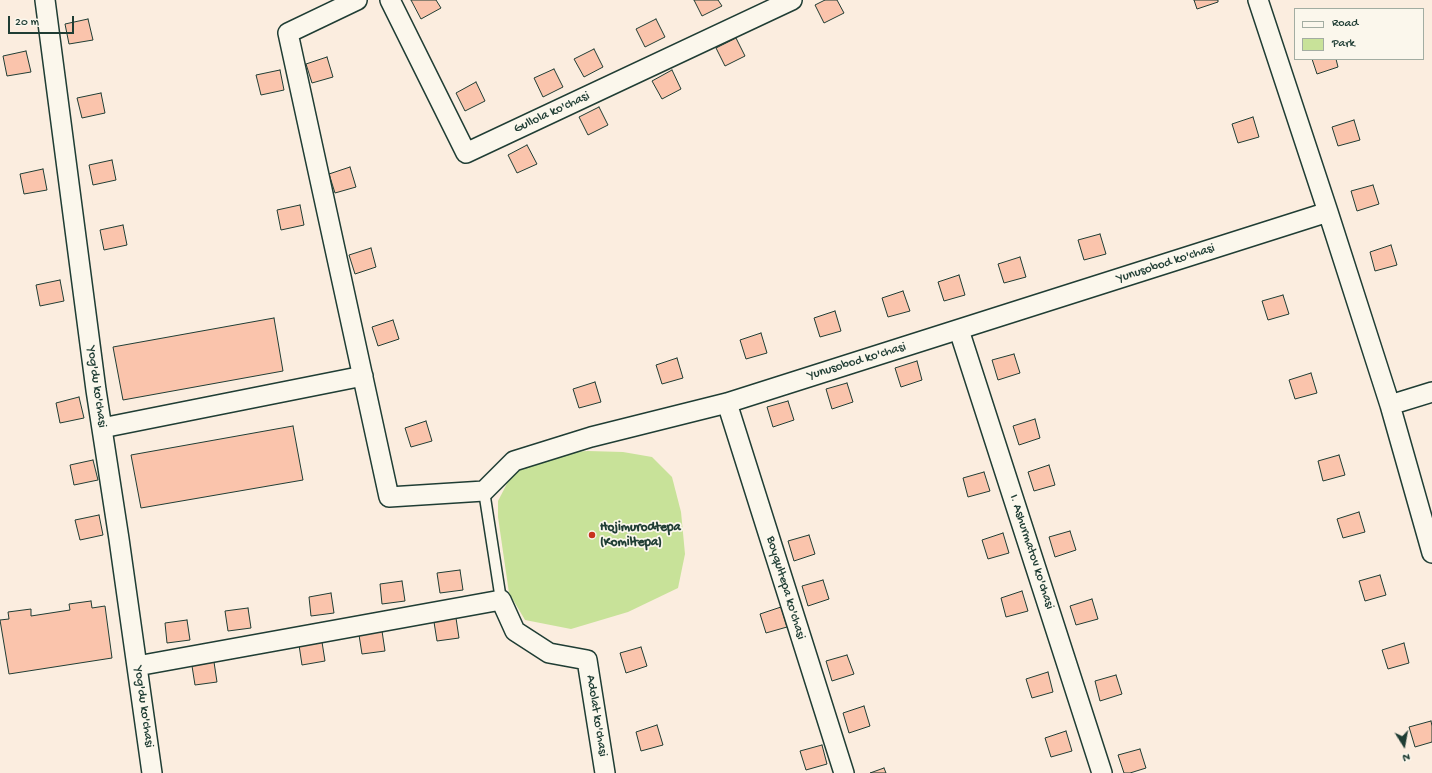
<!DOCTYPE html>
<html>
<head>
<meta charset="utf-8">
<style>
  body { margin:0 }
  #map { position:relative; width:1432px; height:773px; overflow:hidden; background:#fbeddf; font-family:"Gochi Hand",sans-serif }
  canvas { display:block }
  .legend { position:absolute; left:1294px; top:8px; width:130px; height:52px; box-sizing:border-box; background:#fbf7ec; border:1px solid #a3ada2; margin:0; padding:5px 7px; list-style:none; font-size:12px; color:#1f3d34 }
  .legend li { display:flex; align-items:center; gap:8px; height:20px }
  .legend b { width:20px; border:1px solid #a3ada2 }
  .north { position:absolute; left:1384px; top:725px; width:40px; height:40px; -webkit-text-stroke:3px #fbf7ec; paint-order:stroke; rotate:169deg; font-size:11px; font-weight:700; line-height:16px; text-align:center; color:#1f3d34 }
  .north::after { content:''; display:block; margin:auto; width:14px; height:18px; background:#1f3d34; clip-path:polygon(50% 0,100% 100%,50% 72%,0 100%) }
  .scale { position:absolute; left:8px; top:16px; width:66px; height:18px; box-sizing:border-box; border:2px solid #1f3d34; border-top:0; padding-left:5px; font-size:12px; line-height:14px; white-space:nowrap; color:#1f3d34; -webkit-text-stroke:3px #fbf7ec; paint-order:stroke }
</style>
</head>
<body>
<div id="map">
<canvas width="1432" height="773"></canvas>
<ul class="legend">
<li><b style="height:5px;background:#fbf7ec"></b>Road</li>
<li><b style="height:11px;background:#c8e299"></b>Park</li>
</ul>
<div class="north">N</div>
<div class="scale">20 m</div>
</div>
<script>
const g = document.querySelector('canvas').getContext('2d');
g.lineJoin = 'round';
function fillPath(path, color) {
  g.fillStyle = color;
  g.fill(path, 'evenodd');
}
function toPath(rows) {
  const path = new Path2D();
  for (const r of rows) {
    path.moveTo(r[0], r[1]);
    for (let i = 2; i < r.length; i += 2) path.lineTo(r[i], r[i + 1]);
  }
  return path;
}
function strokePath(path, color, width, dash) {
  g.strokeStyle = color;
  g.lineWidth = width;
  g.lineCap = dash ? 'butt' : 'round';
  g.setLineDash(dash || []);
  g.stroke(path);
}
function drawText(font, color, halo, rows, align = 'center') {
  g.font = font + ' "Gochi Hand",sans-serif';
  g.lineWidth = 3.5;
  g.setLineDash([]);
  g.textBaseline = 'middle';
  g.strokeStyle = halo;
  g.fillStyle = color;
  for (const [text, x, y, turn = 0] of rows) {
    g.save();
    g.translate(x, y);
    g.rotate((+turn || 0) * Math.PI / 180);
    g.textAlign = isNaN(turn) ? turn : align;
    if (halo) g.strokeText(text, 0, 0);
    g.fillText(text, 0, 0);
    g.restore();
  }
}
const green = toPath([
  [588,451,623,452,652,457,672,477,681,512,685,554,678,588,628,612,571,629,525,620,509,593,498,517,498,501,514,470,555,453]
]);
const building = toPath([
  [411,0,436,0,441,8,421,19,411,0],
  [694,0,718,0,722,6,702,16,694,0],
  [825,0,837,0,844,13,824,23,815,5,825,0],
  [1194,0,1218,0,1218,2,1197,9,1194,0],
  [88,19,93,40,69,44,65,24,88,19],
  [656,19,665,37,645,47,636,29,656,19],
  [736,38,745,56,725,66,716,48,736,38],
  [594,49,603,67,584,77,574,59,594,49],
  [26,51,31,72,7,76,3,56,26,51],
  [327,57,333,77,312,83,306,64,327,57],
  [1312,59,1336,59,1338,67,1317,74,1312,59],
  [554,69,563,87,543,97,534,78,554,69],
  [280,70,284,90,261,95,256,75,280,70],
  [672,70,681,89,662,99,652,81,672,70],
  [476,82,485,101,465,111,456,93,476,82],
  [101,93,105,113,82,118,77,98,101,93],
  [599,107,608,125,588,135,579,117,599,107],
  [1253,117,1259,137,1238,143,1232,124,1253,117],
  [1354,120,1360,140,1338,146,1332,127,1354,120],
  [527,145,537,164,517,173,508,155,527,145],
  [112,160,116,180,93,185,89,165,112,160],
  [350,167,356,187,335,193,329,174,350,167],
  [43,169,47,190,24,194,20,174,43,169],
  [1373,185,1379,204,1357,211,1351,191,1373,185],
  [300,205,304,225,281,230,277,210,300,205],
  [123,225,127,245,104,250,100,230,123,225],
  [1100,234,1106,254,1084,260,1078,240,1100,234],
  [1391,245,1397,265,1375,271,1370,252,1391,245],
  [371,248,376,267,355,274,349,255,371,248],
  [1020,257,1026,277,1004,283,998,264,1020,257],
  [959,275,965,295,944,301,938,282,959,275],
  [60,280,64,301,40,306,36,285,60,280],
  [903,291,910,311,888,317,882,298,903,291],
  [1283,295,1289,314,1268,320,1262,301,1283,295],
  [835,311,841,331,820,337,814,318,835,311],
  [274,318,283,371,123,400,113,347,274,318],
  [393,320,399,339,378,346,372,327,393,320],
  [761,333,767,353,746,359,740,340,761,333],
  [1014,354,1020,373,998,380,992,360,1014,354],
  [677,358,683,378,662,384,656,365,677,358],
  [917,361,922,380,901,387,895,368,917,361],
  [1311,373,1317,393,1295,399,1289,380,1311,373],
  [595,382,601,402,579,408,573,389,595,382],
  [847,383,853,402,832,409,826,389,847,383],
  [79,397,84,418,60,423,56,403,79,397],
  [788,401,794,420,773,427,767,407,788,401],
  [1035,419,1040,438,1019,445,1013,426,1035,419],
  [426,421,432,441,411,447,405,428,426,421],
  [293,426,303,480,141,508,131,455,293,426],
  [1339,455,1345,475,1323,481,1318,461,1339,455],
  [93,460,98,480,74,485,70,465,93,460],
  [1049,465,1055,485,1034,491,1028,472,1049,465],
  [984,472,990,491,968,497,963,478,984,472],
  [1359,512,1365,532,1343,538,1337,519,1359,512],
  [99,515,103,535,80,540,75,520,99,515],
  [1070,531,1076,550,1055,557,1049,537,1070,531],
  [1003,533,1009,553,988,559,982,540,1003,533],
  [809,535,815,554,794,561,788,541,809,535],
  [460,570,463,590,440,593,437,573,460,570],
  [1380,575,1386,595,1365,601,1359,581,1380,575],
  [823,580,829,599,808,606,802,586,823,580],
  [402,581,405,601,382,604,380,584,402,581],
  [1022,591,1028,611,1006,617,1001,598,1022,591],
  [331,593,334,613,311,616,309,597,331,593],
  [1092,599,1098,619,1076,625,1070,606,1092,599],
  [91,601,92,608,105,606,112,658,9,674,0,620,9,619,8,612,31,609,31,616,70,610,69,604,91,601],
  [781,607,787,627,766,633,760,614,781,607],
  [248,608,251,628,228,631,225,611,248,608],
  [456,618,459,638,437,641,434,622,456,618],
  [187,620,190,640,167,643,165,623,187,620],
  [382,631,385,651,362,654,359,635,382,631],
  [322,642,325,661,302,665,299,645,322,642],
  [1404,643,1409,663,1388,669,1382,650,1404,643],
  [641,647,647,666,626,673,620,653,641,647],
  [847,655,854,674,832,681,826,661,847,655],
  [214,662,217,682,195,685,192,666,214,662],
  [1048,672,1053,692,1032,698,1026,679,1048,672],
  [1116,675,1122,694,1100,701,1095,681,1116,675],
  [864,706,870,726,849,733,843,713,864,706],
  [1431,721,1432,726,1432,742,1415,747,1409,727,1431,721],
  [657,725,663,745,641,751,636,732,657,725],
  [1066,731,1072,751,1051,757,1045,738,1066,731],
  [822,745,827,764,806,770,800,751,822,745],
  [1140,749,1146,768,1130,773,1124,773,1118,755,1140,749],
  [884,768,886,773,870,773,884,768]
]);
const service = toPath([
  [484,491,501,600]
]);
const minor = toPath([
  [45,0,96,390,119,539,152,773],
  [357,0,288,33,389,497,484,491,514,461,591,437,727,403,1328,212],
  [390,0,466,153,792,0],
  [1258,0,1328,212,1390,405,1432,553],
  [959,330,1102,773],
  [727,403,844,773],
  [1390,405,1432,392],
  [102,428,363,376],
  [137,666,501,600,515,631,549,653,587,660,605,773]
]);
const markers = [
  [592,535,4,"#c8321e"]
];
const streetNames = [
  ["Gullola ko'chasi",552,113,-25],
  ["Yunusobod ko'chasi",1166,264,-18],
  ["Yunusobod ko'chasi",857,362,-17],
  ["Yog'du ko'chasi",96,387,82],
  ["I. Ashurmatov ko'chasi",1031,552,72],
  ["Boyqultepa ko'chasi",785,588,73],
  ["Yog'du ko'chasi",143,707,82],
  ["Adolat ko'chasi",596,716,81]
];
const poiNames = [
  ["Hojimurodtepa",600,528],
  ["(Komiltepa)",600,543]
];
fillPath(green, '#c8e299');
fillPath(building, '#fac4ac');
strokePath(building, '#1f3d34', 1);
strokePath(service, '#1f3d34', 13);
strokePath(minor, '#1f3d34', 22);
strokePath(service, '#fbf7ec', 10);
strokePath(minor, '#fbf7ec', 19);
for (const [x, y, r, color] of markers) {
  const dot = new Path2D();
  dot.arc(x, y, r, 0, 2 * Math.PI);
  g.fillStyle = color;
  g.fill(dot);
  strokePath(dot, '#fbf7ec', 1.5);
}
drawText('13px', '#1f3d34', '#fbf7ec', streetNames);
drawText('bold 13px', '#1f3d34', '#fbf7ec', poiNames, 'left');
</script>
</body>
</html>
